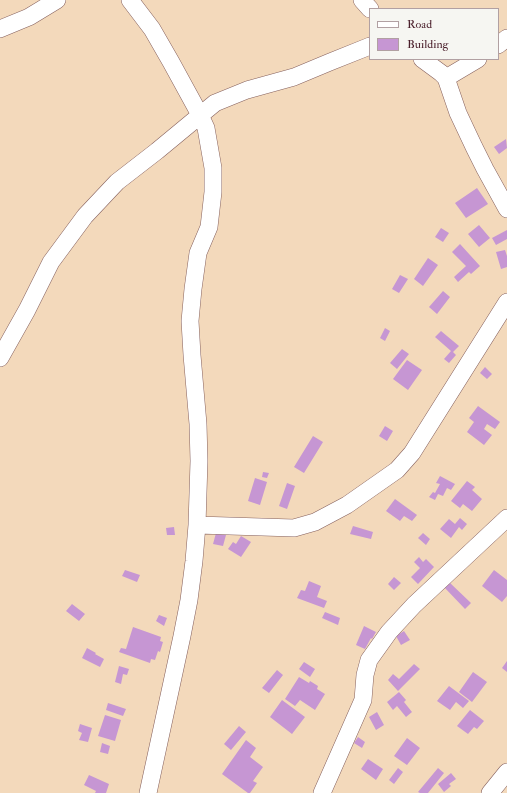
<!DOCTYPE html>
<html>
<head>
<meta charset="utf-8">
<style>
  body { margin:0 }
  #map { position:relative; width:507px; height:793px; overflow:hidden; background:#f3d9bb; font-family:"IM FELL Double Pica",serif }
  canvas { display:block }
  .legend { position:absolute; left:369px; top:8px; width:130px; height:52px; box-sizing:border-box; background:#f6f6f2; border:1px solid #b1a0a2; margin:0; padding:5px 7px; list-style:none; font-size:12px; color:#4a1f2b }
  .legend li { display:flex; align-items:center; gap:8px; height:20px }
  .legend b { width:20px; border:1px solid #b1a0a2 }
</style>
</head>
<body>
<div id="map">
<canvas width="507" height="793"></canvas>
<ul class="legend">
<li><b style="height:5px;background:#fff"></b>Road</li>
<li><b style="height:11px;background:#c696d3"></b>Building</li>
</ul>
</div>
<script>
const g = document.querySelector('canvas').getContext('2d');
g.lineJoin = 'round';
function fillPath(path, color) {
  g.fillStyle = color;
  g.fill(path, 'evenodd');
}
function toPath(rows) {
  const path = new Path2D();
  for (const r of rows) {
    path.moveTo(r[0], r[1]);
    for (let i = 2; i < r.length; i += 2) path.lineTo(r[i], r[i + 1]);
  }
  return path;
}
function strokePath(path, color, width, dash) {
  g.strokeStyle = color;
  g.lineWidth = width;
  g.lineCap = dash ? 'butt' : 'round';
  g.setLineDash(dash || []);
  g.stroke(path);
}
const building = toPath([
  [506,139,507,148,499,154,494,147],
  [477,188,488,204,466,218,455,203],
  [479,225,490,238,479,247,468,234],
  [441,228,449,233,443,242,435,237],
  [507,230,507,239,496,245,492,238],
  [460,244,480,266,471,274,469,272,458,282,454,277,466,266,452,252],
  [505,250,507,256,507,267,501,269,496,252],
  [428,258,438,265,423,286,414,279],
  [400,275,408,279,399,293,392,289],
  [443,291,450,297,437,314,429,307],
  [385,328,390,331,385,341,380,338],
  [441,331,459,346,453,352,456,355,449,363,444,359,451,351,435,337],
  [402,349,409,354,397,369,390,363],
  [407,360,422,370,408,390,393,379],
  [485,367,492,374,487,379,480,373],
  [478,406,500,422,495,429,487,424,484,429,492,435,484,445,467,432,474,422,469,418],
  [385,426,393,431,387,441,379,436],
  [313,436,323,442,304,473,294,467],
  [263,472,269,473,267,478,262,477],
  [440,476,455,484,451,490,447,488,443,496,438,494,435,500,429,497,433,492,435,493,440,484,436,483],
  [255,478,267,482,260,505,248,501],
  [467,481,475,487,472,490,482,499,472,511,463,504,460,508,451,501],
  [287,483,295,486,287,509,279,506],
  [395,499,417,515,412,521,404,516,400,521,386,511],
  [460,518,467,524,462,530,459,527,451,538,440,529,449,519,455,524],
  [353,526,373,532,371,539,350,534],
  [174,527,175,535,167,535,166,528],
  [216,533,226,535,223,546,213,544],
  [423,533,430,539,426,545,418,538],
  [241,536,251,542,241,557,228,549,233,542,236,544],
  [419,557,423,562,426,559,434,567,418,584,411,577,420,568,414,562],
  [125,570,140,575,137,582,122,576],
  [494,570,507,580,507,596,502,602,482,586],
  [394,577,401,583,394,590,388,584],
  [309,581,321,586,317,597,327,601,324,608,297,598,301,590,305,591],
  [449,582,471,603,465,609,444,587],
  [72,604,85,614,79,621,66,611],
  [325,612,340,618,338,625,322,618],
  [159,615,167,618,164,626,156,621],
  [364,626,376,632,372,639,371,638,365,649,356,645],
  [133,627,161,637,160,641,163,642,160,652,158,651,155,660,151,659,150,663,119,652,121,648,126,649],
  [404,631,410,640,401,645,396,636],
  [87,648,96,653,95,654,104,659,100,667,82,658],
  [507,661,507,672,502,668],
  [304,662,315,669,310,677,299,669],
  [414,664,420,669,398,691,388,680,393,674,399,679],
  [119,666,129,669,127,675,123,674,121,684,115,682],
  [277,670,283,675,269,693,262,688],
  [473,672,487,682,472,702,459,692],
  [299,677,309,683,310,681,318,686,317,689,325,694,315,710,300,700,295,706,285,699],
  [449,686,469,701,463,708,456,702,450,710,437,701],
  [399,692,406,700,404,702,412,712,406,717,397,706,393,710,387,702],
  [282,700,305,717,292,734,270,717],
  [108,703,126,709,123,716,106,710],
  [470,710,484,721,477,729,474,727,468,734,457,726],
  [377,712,384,725,376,730,369,717],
  [105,715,121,720,115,741,98,736],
  [80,724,92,728,88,742,79,740,82,733,78,731],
  [239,726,246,732,231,750,224,744],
  [358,737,365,742,362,748,354,743],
  [407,738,420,748,407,765,394,756],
  [246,740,256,748,250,757,263,767,253,781,257,783,250,793,248,793,222,774],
  [102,743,110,746,108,754,100,752],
  [368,759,383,769,376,780,361,769],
  [398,768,403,772,394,784,389,780],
  [438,768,444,773,428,793,420,793,418,792],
  [451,773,456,779,449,784,451,786,444,792,438,784],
  [89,775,109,784,106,793,95,793,96,791,84,785]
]);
const minor = toPath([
  [130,0,152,29,171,62,200,115,206,128,213,168,213,192,209,227,198,253,193,289,190,321,192,355,198,424,199,461,197,525,194,561,189,600,182,636,148,793],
  [362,0,370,9],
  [0,29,29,17,57,0],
  [498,45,507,38],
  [422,59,441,73,446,78,458,113,474,147,485,169,507,209],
  [446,78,478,59],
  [0,358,27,310,51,262,85,216,117,182,157,151,215,103,247,90,294,77,330,62,370,46],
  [197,525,294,528,315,522,347,505,397,470,412,453,507,302],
  [322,793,363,700,365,675,369,660,389,632,414,605,507,518],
  [490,793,507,772]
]);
fillPath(building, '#c696d3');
strokePath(minor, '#85605d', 18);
strokePath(minor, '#fff', 17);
</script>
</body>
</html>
